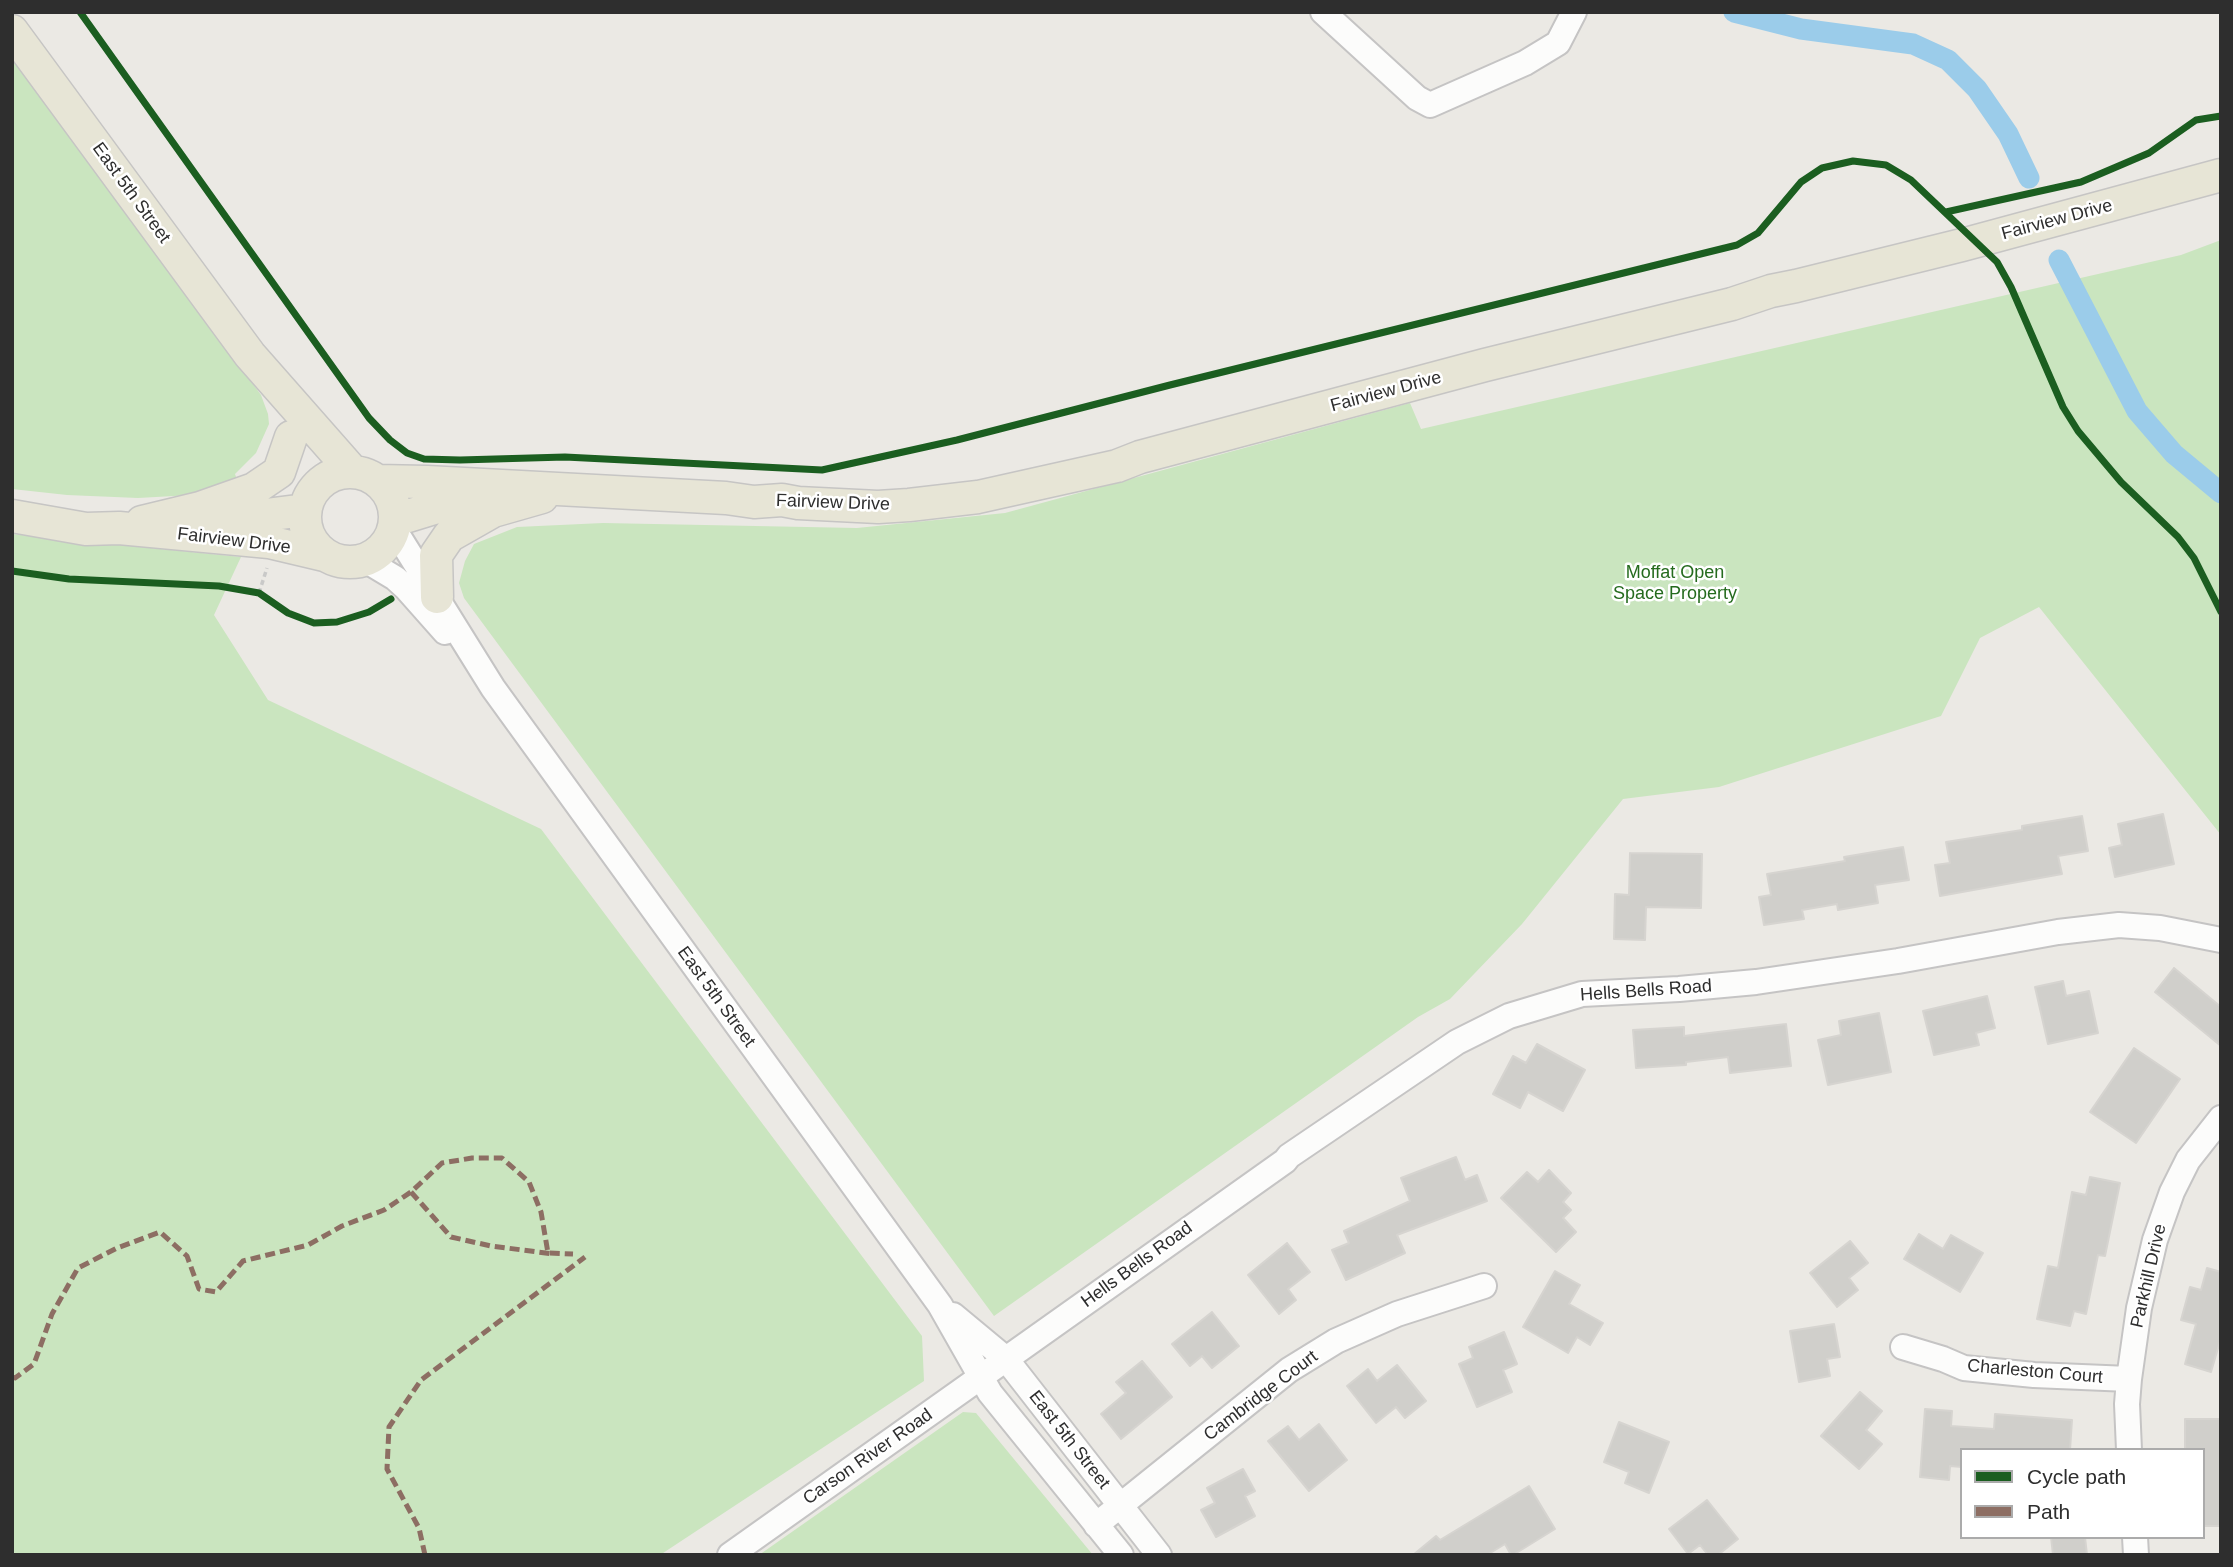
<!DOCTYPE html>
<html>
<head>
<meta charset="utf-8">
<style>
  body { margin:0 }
  #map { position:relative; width:2233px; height:1567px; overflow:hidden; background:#ebe9e4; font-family:Arial,sans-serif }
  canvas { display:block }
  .frame { position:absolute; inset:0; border:14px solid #2e2e2e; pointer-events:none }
  .legend { position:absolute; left:1960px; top:1448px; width:245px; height:91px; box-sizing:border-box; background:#fff; border:2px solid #ababab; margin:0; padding:9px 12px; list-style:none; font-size:21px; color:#2e2e2e }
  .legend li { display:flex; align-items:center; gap:14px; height:35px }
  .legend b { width:35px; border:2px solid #ababab }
</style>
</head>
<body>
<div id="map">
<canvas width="2233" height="1567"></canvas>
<div class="frame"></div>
<ul class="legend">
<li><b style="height:9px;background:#1b5e20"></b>Cycle path</li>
<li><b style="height:9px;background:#8d6e63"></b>Path</li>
</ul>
</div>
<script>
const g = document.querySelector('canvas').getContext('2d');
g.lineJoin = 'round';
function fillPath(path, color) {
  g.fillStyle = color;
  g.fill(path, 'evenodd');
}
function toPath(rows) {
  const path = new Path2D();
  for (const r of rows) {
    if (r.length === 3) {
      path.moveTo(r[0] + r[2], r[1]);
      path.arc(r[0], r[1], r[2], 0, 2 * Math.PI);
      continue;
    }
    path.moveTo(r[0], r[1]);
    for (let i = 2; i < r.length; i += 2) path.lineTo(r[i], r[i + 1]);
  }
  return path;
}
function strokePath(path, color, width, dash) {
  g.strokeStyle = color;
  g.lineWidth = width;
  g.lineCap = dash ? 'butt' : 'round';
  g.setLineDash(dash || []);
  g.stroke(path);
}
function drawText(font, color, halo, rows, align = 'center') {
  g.font = font + ' Arial,sans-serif';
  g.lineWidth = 5;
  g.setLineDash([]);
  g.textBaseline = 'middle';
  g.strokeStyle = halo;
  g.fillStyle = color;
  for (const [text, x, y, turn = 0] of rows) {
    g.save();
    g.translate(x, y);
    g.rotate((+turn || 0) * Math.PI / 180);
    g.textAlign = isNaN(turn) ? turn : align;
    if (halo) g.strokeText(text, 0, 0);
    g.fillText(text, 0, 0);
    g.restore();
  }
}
const green = toPath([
  [12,54,261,395,268,414,269,424,256,453,235,474,239,485,192,495,138,498,67,495,12,489],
  [2221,240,2221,835,2039,607,1980,638,1941,716,1719,787,1623,799,1522,924,1450,999,1418,1017,994,1316,464,598,459,583,465,561,474,544,517,527,603,523,857,528,1005,513,1410,403,1421,429,2181,255],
  [12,534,241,557,214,615,268,700,541,829,922,1336,924,1381,660,1555,12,1555],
  [963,1412,976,1413,1093,1555,759,1555]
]);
const canal = toPath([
  [1734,12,1801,29,1913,44,1948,60,1977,89,2008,134,2029,178],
  [2059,260,2137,411,2174,454,2221,493]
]);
const building = toPath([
  [2163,814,2174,864,2115,877,2109,848,2122,845,2118,824,2163,814],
  [2082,816,2088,851,2058,856,2062,874,1940,896,1935,865,1950,863,1946,842,2022,830,2022,826,2082,816],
  [1903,847,1909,880,1875,885,1878,903,1838,910,1837,904,1802,910,1804,919,1764,925,1759,897,1771,895,1767,874,1845,861,1844,857,1903,847],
  [1630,853,1702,854,1701,908,1646,907,1645,940,1614,939,1615,894,1629,895,1630,853],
  [2174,968,2221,1007,2221,1046,2155,992,2174,968],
  [2063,981,2066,996,2089,991,2098,1033,2048,1044,2035,987,2063,981],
  [1987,996,1995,1028,1976,1033,1979,1045,1934,1055,1923,1011,1987,996],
  [1879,1013,1891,1072,1828,1085,1818,1040,1841,1035,1839,1021,1879,1013],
  [1786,1024,1791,1066,1730,1073,1728,1057,1686,1062,1686,1065,1636,1068,1633,1030,1684,1027,1684,1036,1786,1024],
  [1537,1044,1585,1070,1563,1111,1528,1092,1520,1108,1493,1094,1513,1056,1526,1063,1537,1044],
  [2134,1048,2180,1079,2136,1143,2090,1112,2134,1048],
  [1456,1157,1465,1180,1477,1175,1487,1201,1397,1235,1405,1253,1346,1280,1332,1250,1349,1243,1344,1231,1410,1201,1401,1178,1456,1157],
  [1549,1170,1571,1193,1563,1202,1571,1210,1563,1218,1576,1232,1556,1252,1501,1198,1527,1172,1538,1182,1549,1170],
  [2090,1177,2120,1183,2105,1256,2098,1255,2086,1314,2074,1311,2070,1326,2037,1319,2048,1266,2058,1268,2072,1192,2086,1195,2090,1177],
  [1919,1234,1943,1249,1951,1235,1983,1253,1960,1292,1904,1259,1919,1234],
  [1850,1241,1868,1263,1849,1278,1858,1290,1837,1307,1810,1273,1850,1241],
  [1287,1243,1310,1272,1288,1289,1296,1300,1279,1314,1248,1275,1287,1243],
  [2207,1268,2221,1272,2221,1338,2211,1372,2185,1364,2196,1324,2181,1320,2190,1287,2201,1290,2207,1268],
  [1555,1271,1580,1285,1569,1304,1603,1323,1590,1345,1577,1337,1568,1353,1523,1327,1555,1271],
  [1212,1312,1239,1346,1212,1368,1202,1356,1190,1366,1172,1344,1212,1312],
  [1834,1324,1840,1357,1827,1359,1830,1376,1799,1382,1790,1331,1834,1324],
  [1504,1332,1517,1364,1503,1370,1512,1392,1477,1407,1459,1364,1473,1358,1469,1347,1504,1332],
  [1142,1361,1172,1397,1121,1439,1101,1414,1126,1393,1116,1382,1142,1361],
  [1397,1365,1426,1401,1405,1418,1396,1407,1376,1423,1347,1386,1368,1369,1377,1381,1397,1365],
  [1860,1392,1882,1411,1866,1430,1882,1444,1859,1469,1821,1436,1860,1392],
  [1925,1409,1952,1411,1951,1426,1994,1429,1995,1414,2072,1420,2070,1450,1962,1450,1962,1467,1950,1466,1949,1480,1920,1477,1925,1409],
  [2185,1419,2221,1419,2221,1526,2203,1526,2203,1450,2185,1450,2185,1419],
  [1619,1422,1669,1442,1649,1493,1625,1483,1629,1472,1604,1462,1619,1422],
  [1319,1424,1347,1460,1309,1491,1268,1441,1288,1426,1299,1440,1319,1424],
  [1243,1469,1255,1491,1245,1496,1255,1516,1216,1537,1201,1510,1215,1503,1207,1488,1243,1469],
  [1529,1486,1555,1529,1513,1555,1511,1555,1505,1544,1487,1555,1413,1555,1436,1536,1440,1540,1529,1486],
  [1707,1500,1738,1539,1718,1555,1708,1555,1700,1545,1688,1554,1669,1529,1707,1500],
  [2051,1537,2085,1537,2087,1555,2053,1555,2051,1537]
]);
const path = toPath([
  [259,593,267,568]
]);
const minor = toPath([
  [1323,12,1417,98,1430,105,1525,63,1558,43,1574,12],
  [394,529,493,688,940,1305,990,1393,1121,1555],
  [365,560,395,578,406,588,445,632],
  [953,1315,1006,1359,1159,1555],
  [1903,1347,1943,1359,1964,1368,2034,1375,2129,1379],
  [2129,1450,2127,1404,2129,1379,2139,1308,2155,1240,2172,1192,2188,1160,2221,1118],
  [1096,1525,1289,1370,1336,1341,1397,1314,1484,1286],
  [2135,1537,2136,1555],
  [730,1555,1285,1161,1289,1156,1457,1042,1509,1016,1582,994,1679,989,1756,982,1898,961,2058,932,2119,925,2160,928,2221,940]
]);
const major = toPath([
  [12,31,250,355,353,472],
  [350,517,45],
  [377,481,427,482,726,498,754,502,782,500,798,503,878,507,909,505,978,497,1117,466,1140,457,1485,365,1732,304,1771,291,1796,286,1962,245,2221,175],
  [12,516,86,529,119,528,269,542,324,555],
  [395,520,434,508,492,497],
  [142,522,200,508,254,489,279,472,291,437],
  [203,523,305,510],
  [437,597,436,555,449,536,493,511,542,497]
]);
const quiet = toPath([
  [411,1192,451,1237,491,1246,554,1254],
  [12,1377,15,1378,34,1364,52,1314,78,1268,117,1248,160,1232,187,1256,199,1289,216,1292,243,1261,308,1245,342,1226,384,1210,411,1192,442,1163,472,1158,502,1158,529,1182,541,1212,548,1253,573,1254],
  [425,1555,419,1528,387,1469,389,1427,421,1380,585,1257]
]);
const cycleway = toPath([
  [80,12,369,418,390,440,407,453,424,459,460,460,565,457,822,470,957,440,1170,385,1737,245,1758,233,1801,182,1822,168,1853,161,1886,165,1911,180,1997,262,2011,287,2063,407,2078,431,2121,482,2178,537,2194,558,2221,612],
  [1946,212,2081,182,2149,153,2196,120,2221,116],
  [12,571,69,579,219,586,259,593,288,613,314,623,337,622,369,612,391,599]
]);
const streetNames = [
  ["East 5th Street",131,193,54],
  ["Fairview Drive",2057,220,-15],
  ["Fairview Drive",1386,392,-15],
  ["Fairview Drive",833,503,2],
  ["Fairview Drive",234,541,7],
  ["Hells Bells Road",1646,991,-4],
  ["East 5th Street",716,997,54],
  ["Hells Bells Road",1137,1265,-36],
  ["Parkhill Drive",2149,1276,-77],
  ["Charleston Court",2035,1372,5],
  ["Cambridge Court",1261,1396,-37],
  ["East 5th Street",1069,1440,52],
  ["Carson River Road",868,1457,-35]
];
const parkNames = [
  ["Moffat Open",1675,573],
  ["Space Property",1675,594]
];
fillPath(green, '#cae5bf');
strokePath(canal, '#9bccea', 21);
fillPath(building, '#d0cfcb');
strokePath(building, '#d6d4d0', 2);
strokePath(minor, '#c5c4c4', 28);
strokePath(major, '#c6c5c4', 35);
strokePath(path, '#c9c9c8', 3.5, [5, 3.5]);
strokePath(minor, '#fcfcfb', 24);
strokePath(major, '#e7e5d6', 32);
strokePath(quiet, '#8d6e63', 5, [10, 5]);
strokePath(cycleway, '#1b5e20', 7);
drawText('18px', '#2e2e2e', '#fff', streetNames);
drawText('18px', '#256b1e', '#fff', parkNames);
</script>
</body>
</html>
